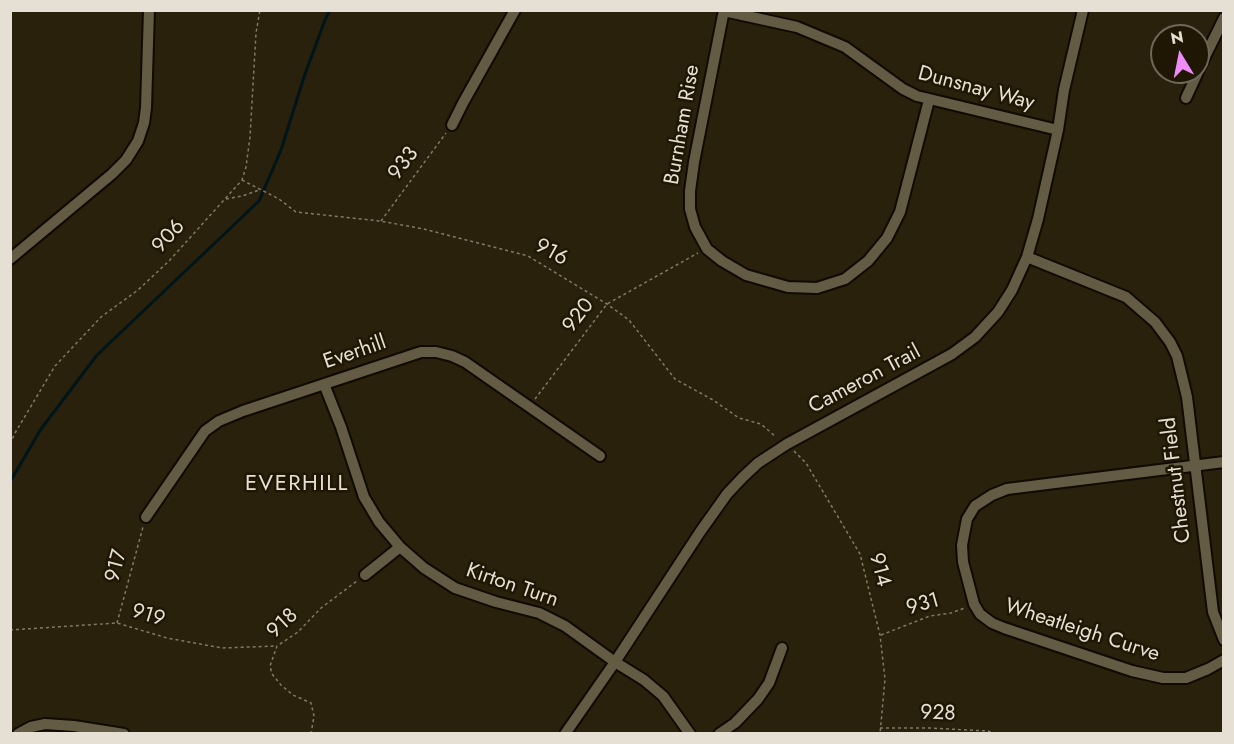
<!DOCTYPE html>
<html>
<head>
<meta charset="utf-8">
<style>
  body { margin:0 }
  #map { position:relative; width:1234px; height:744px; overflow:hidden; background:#29210c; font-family:Jost,sans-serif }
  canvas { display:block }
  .frame { position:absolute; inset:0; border:12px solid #e6e0d4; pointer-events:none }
  .north { position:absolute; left:1150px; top:24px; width:60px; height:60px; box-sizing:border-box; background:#1f1704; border:2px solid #6f6757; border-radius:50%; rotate:350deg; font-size:16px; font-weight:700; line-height:24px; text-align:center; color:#e6e0d4 }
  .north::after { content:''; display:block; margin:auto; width:21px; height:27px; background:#ed8cf9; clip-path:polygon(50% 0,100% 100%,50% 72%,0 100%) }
</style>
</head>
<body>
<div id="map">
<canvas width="1234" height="744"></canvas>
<div class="frame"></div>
<div class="north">N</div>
</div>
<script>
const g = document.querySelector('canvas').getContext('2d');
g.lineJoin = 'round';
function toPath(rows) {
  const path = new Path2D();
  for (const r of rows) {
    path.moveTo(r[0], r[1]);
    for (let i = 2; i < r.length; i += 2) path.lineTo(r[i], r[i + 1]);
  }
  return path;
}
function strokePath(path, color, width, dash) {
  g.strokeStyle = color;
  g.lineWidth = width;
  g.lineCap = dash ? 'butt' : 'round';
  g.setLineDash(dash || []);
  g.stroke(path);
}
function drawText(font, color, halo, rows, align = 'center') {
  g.font = font + ' Jost,sans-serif';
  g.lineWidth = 5;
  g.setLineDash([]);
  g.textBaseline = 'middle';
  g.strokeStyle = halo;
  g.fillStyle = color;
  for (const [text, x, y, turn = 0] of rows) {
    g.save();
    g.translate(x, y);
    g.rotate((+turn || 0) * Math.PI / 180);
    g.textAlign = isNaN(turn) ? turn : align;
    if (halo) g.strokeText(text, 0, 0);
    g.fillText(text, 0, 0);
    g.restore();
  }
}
const stream = toPath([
  [10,482,41,429,97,355,259,201,281,150,305,74,325,20,330,10]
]);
const path = toPath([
  [242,180,279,199,296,212,380,221,424,229,528,256,607,304,629,320,675,379,713,400,739,418,761,424,776,437],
  [226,199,242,196,259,190],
  [381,221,446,133],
  [535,399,607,304,698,253],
  [10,444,15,433,55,366,101,317,138,290,169,261,242,180,246,167,250,137,256,33,260,10],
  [794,451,806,463,860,554,880,635,885,679,880,734],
  [117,623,143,527],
  [10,630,117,623,167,638,222,648,277,646],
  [881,635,930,616,951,613,965,608],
  [880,728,929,728,988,731,995,734],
  [311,734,314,716,311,703,293,695,281,685,272,674,270,666,277,646,298,632,321,608,357,581]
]);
const minor = toPath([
  [724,10,694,162,690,191,690,209,695,227,707,249,722,261,746,275,788,287,817,288,845,279,868,261,887,238,900,212,929,100],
  [724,11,797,27,845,47,903,89,917,96,1058,130],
  [1198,71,1224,18],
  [1186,98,1198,72],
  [452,125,463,103,515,10],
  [1027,257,1126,297,1155,322,1170,342,1177,356,1187,397,1213,612,1224,640],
  [10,259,112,174,126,160,138,141,144,123,146,108,149,10],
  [324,384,341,427,364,497,379,522,400,547,424,568,455,588,496,602,539,613,565,626,615,662,644,680,663,696,690,734],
  [1224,462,1007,489,992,495,975,506,967,519,962,545,963,562,974,604,980,614,992,623,1004,628,1132,671,1163,678,1186,678,1208,669,1224,660],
  [146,517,205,431,219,421,243,411,421,352,436,352,452,356,465,362,600,456],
  [365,575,400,547],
  [18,734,31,727,45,724,74,726,124,734],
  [565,734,615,662,700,532,727,494,743,477,758,463,787,444,952,354,975,337,998,312,1012,290,1027,257,1038,219,1058,130,1064,90,1083,10],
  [719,734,735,723,758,699,769,683,782,648]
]);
const streetNames = [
  ["Dunsnay Way",976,89,15],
  ["Burnham Rise",683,125,-80],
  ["933",404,164,-53],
  ["906",169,237,-47],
  ["916",551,253,29],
  ["920",579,316,-52],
  ["Everhill",355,353,-19],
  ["Cameron Trail",865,380,-28],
  ["Chestnut Field",1177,480,-97],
  ["917",117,566,-75],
  ["914",879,570,75],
  ["Kirton Turn",512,586,19],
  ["931",923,605,-16],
  ["919",148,616,17],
  ["918",283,624,-43],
  ["Wheatleigh Curve",1082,631,18],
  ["928",938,714,2]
];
const neighbourhoodNames = [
  ["EVERHILL",297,485]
];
strokePath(stream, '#00151a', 3);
strokePath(minor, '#110a00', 14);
strokePath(path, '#817a69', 1.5, [3, 3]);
strokePath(minor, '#645b44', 10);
drawText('21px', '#e6e0d4', '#1f1704', streetNames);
g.letterSpacing = '1.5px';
drawText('22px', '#e6e0d4', '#1f1704', neighbourhoodNames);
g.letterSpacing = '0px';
</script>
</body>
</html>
